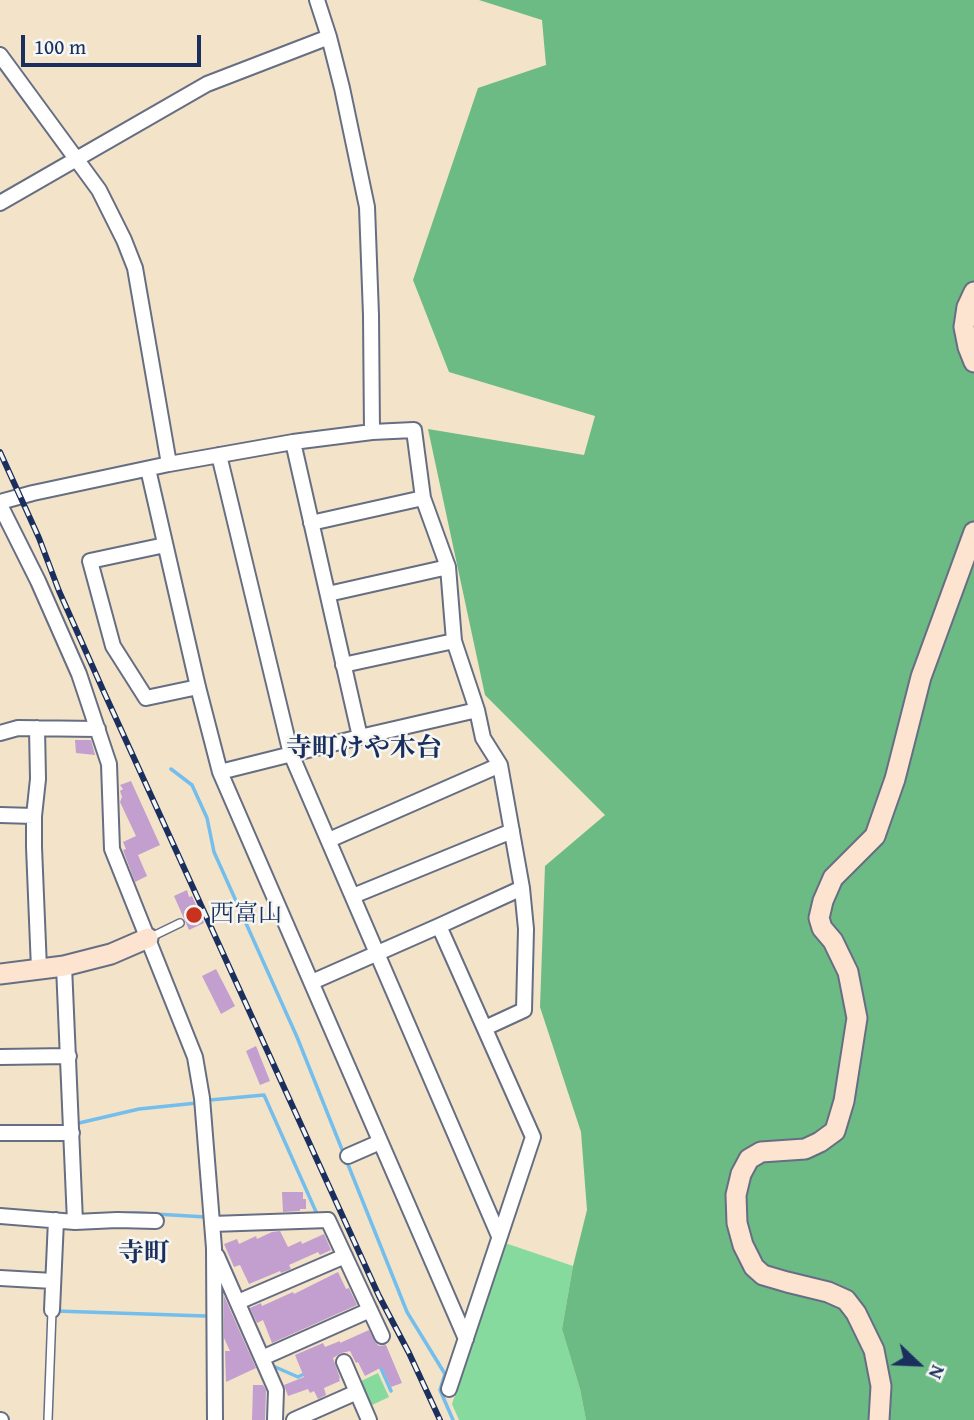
<!DOCTYPE html>
<html>
<head>
<meta charset="utf-8">
<style>
  body { margin:0 }
  #map { position:relative; width:974px; height:1420px; overflow:hidden; background:#f2e3c9; font-family:"Gentium Book Plus",serif }
  canvas { display:block }
  .north { position:absolute; left:883px; top:1329px; width:70px; height:70px; -webkit-text-stroke:5px #f6f6f2; paint-order:stroke; rotate:113deg; font-size:19px; font-weight:700; line-height:28px; text-align:center; color:#1b2f5e }
  .north::after { content:''; display:block; margin:auto; width:24px; height:32px; background:#1b2f5e; clip-path:polygon(50% 0,100% 100%,50% 72%,0 100%) }
  .scale { position:absolute; left:21px; top:35px; width:180px; height:32px; box-sizing:border-box; border:4px solid #1b2f5e; border-top:0; padding-left:9px; font-size:21px; line-height:24px; white-space:nowrap; color:#1b2f5e; -webkit-text-stroke:5px #f6f6f2; paint-order:stroke }
</style>
</head>
<body>
<div id="map">
<canvas width="974" height="1420"></canvas>
<div class="north">N</div>
<div class="scale">100 m</div>
</div>
<script>
const g = document.querySelector('canvas').getContext('2d');
g.lineJoin = 'round';
function fillPath(path, color) {
  g.fillStyle = color;
  g.fill(path, 'evenodd');
}
function toPath(rows) {
  const path = new Path2D();
  for (const r of rows) {
    path.moveTo(r[0], r[1]);
    for (let i = 2; i < r.length; i += 2) path.lineTo(r[i], r[i + 1]);
  }
  return path;
}
function strokePath(path, color, width, dash) {
  g.strokeStyle = color;
  g.lineWidth = width;
  g.lineCap = dash ? 'butt' : 'round';
  g.setLineDash(dash || []);
  g.stroke(path);
}
function drawText(font, color, halo, rows, align = 'center') {
  g.font = font + ' "Gentium Book Plus","Noto Serif JP",serif';
  g.lineWidth = 5;
  g.setLineDash([]);
  g.textBaseline = 'middle';
  g.strokeStyle = halo;
  g.fillStyle = color;
  for (const [text, x, y, turn = 0] of rows) {
    g.save();
    g.translate(x, y);
    g.rotate((+turn || 0) * Math.PI / 180);
    g.textAlign = isNaN(turn) ? turn : align;
    if (halo) g.strokeText(text, 0, 0);
    g.fillText(text, 0, 0);
    g.restore();
  }
}
const green = toPath([
  [505,1243,573,1266,562,1329,580,1389,586,1420,459,1420,452,1404],
  [378,1373,389,1397,370,1406,359,1382]
]);
const forest = toPath([
  [479,0,974,0,974,1420,586,1420,580,1389,562,1329,573,1266,587,1210,581,1132,540,1007,545,866,605,815,485,695,428,429,584,455,595,416,449,372,413,280,478,88,546,65,542,20]
]);
const stream = toPath([
  [171,769,192,785,207,818,214,852,297,1037,407,1312,445,1374,440,1390,453,1420],
  [210,1100,264,1095,317,1214,315,1214],
  [79,1123,139,1109,197,1103],
  [101,1214,138,1213,206,1217],
  [56,1311,205,1316],
  [273,1366,298,1377,306,1373],
  [380,1366,391,1391]
]);
const building = toPath([
  [75,740,91,740,95,755,76,753],
  [131,781,160,845,138,855,147,876,135,882,123,850,126,849,123,842,136,836,120,802,122,797,120,791,123,789,120,785],
  [187,890,189,897,192,896,204,923,189,930,174,896],
  [216,969,235,1006,221,1014,202,976],
  [256,1046,270,1081,260,1085,246,1051],
  [282,1192,303,1192,303,1199,306,1199,306,1209,300,1209,300,1211,283,1212],
  [280,1231,288,1247,301,1241,302,1244,324,1234,331,1250,320,1255,318,1252,289,1265,291,1269,281,1273,280,1271,249,1284,240,1265,234,1267,224,1244,237,1239,239,1244,256,1236,257,1239,272,1232],
  [338,1272,346,1289,349,1288,357,1305,272,1343,263,1320,257,1323,250,1308,261,1303,262,1306,293,1292,294,1294],
  [224,1296,256,1368,226,1382,225,1351,230,1351,224,1338],
  [369,1330,376,1343,379,1346,386,1345,402,1383,391,1387,382,1367,365,1376,358,1362,356,1363,350,1351,341,1353,333,1358,340,1378,339,1379,340,1381,324,1388,326,1395,318,1399,314,1391,310,1393,308,1389,288,1396,284,1385,304,1377,295,1355,323,1343,325,1347,340,1341,340,1343],
  [253,1385,263,1385,266,1390,265,1420,252,1420]
]);
const lane = toPath([
  [149,938,180,923],
  [48,1420,52,1311]
]);
const street = toPath([
  [317,0,329,37,342,88,367,207,371,315,372,432],
  [0,55,99,190,124,240,135,268,169,464],
  [0,203,207,84,329,37],
  [293,442,360,737],
  [219,455,291,754,499,1236],
  [148,469,198,687,220,772,466,1339],
  [0,502,33,493,169,464,293,442,372,432,414,430,423,498,448,567,454,641,477,710,483,738,500,765,522,888,526,929,524,1010,485,1028],
  [0,505,38,581,79,674,109,764,112,849,195,1057,202,1098,214,1248,215,1420],
  [311,523,423,498],
  [165,545,90,561,113,646,146,698,198,687],
  [328,594,448,567],
  [343,665,454,641],
  [37,728,38,779,34,816,34,847,39,969],
  [0,733,18,728,98,729],
  [220,772,360,737,477,710],
  [0,815,34,816],
  [329,840,500,765],
  [353,896,512,831],
  [439,926,533,1137,449,1389],
  [64,966,75,1222],
  [312,982,439,926,522,888],
  [0,1057,69,1056],
  [0,1133,72,1133],
  [348,1156,380,1142],
  [0,1216,75,1222,117,1220,156,1221],
  [212,1224,328,1220,382,1336],
  [217,1256,276,1390,275,1420],
  [0,1278,53,1281],
  [238,1302,345,1256],
  [52,1310,56,1220],
  [262,1358,370,1310],
  [344,1362,369,1420],
  [0,1420,1,1420],
  [294,1420,357,1392]
]);
const secondary = toPath([
  [974,292,967,307,964,327,968,347,974,362],
  [0,974,64,966,111,954,148,938],
  [879,1420,881,1386,874,1350,856,1313,846,1300,828,1292,787,1282,763,1275,754,1267,743,1245,737,1223,736,1195,741,1174,749,1159,761,1152,805,1149,820,1142,835,1131,844,1101,857,1018,848,972,833,941,822,928,819,918,823,901,833,878,875,836,895,779,921,677,974,532]
]);
const rail = toPath([
  [0,452,39,538,59,591,103,690,379,1296,409,1353,440,1420]
]);
const markers = [
  [194,915,9,"#c8321e"]
];
const poiNames = [
  ["西富山",210,915]
];
const neighbourhoodNames = [
  ["寺町けや木台",364,749],
  ["寺町",144,1254]
];
fillPath(green, '#86da9d');
fillPath(forest, '#6cba84');
strokePath(stream, '#73beec', 3.5);
fillPath(building, '#c29fce');
strokePath(lane, '#666e83', 10);
strokePath(street, '#666e83', 18);
strokePath(secondary, '#666e83', 23);
strokePath(lane, '#fff', 7);
strokePath(street, '#fff', 14);
strokePath(secondary, '#fde4d0', 19);
strokePath(rail, '#1b2f5e', 6);
strokePath(rail, '#f6f6f2', 3.5, [10]);
for (const [x, y, r, color] of markers) {
  const dot = new Path2D();
  dot.arc(x, y, r, 0, 2 * Math.PI);
  g.fillStyle = color;
  g.fill(dot);
  strokePath(dot, '#f6f6f2', 2.5);
}
drawText('24px', '#1b2f5e', '#f6f6f2', poiNames, 'left');
drawText('bold 26px', '#1b2f5e', '#f6f6f2', neighbourhoodNames);
</script>
</body>
</html>
